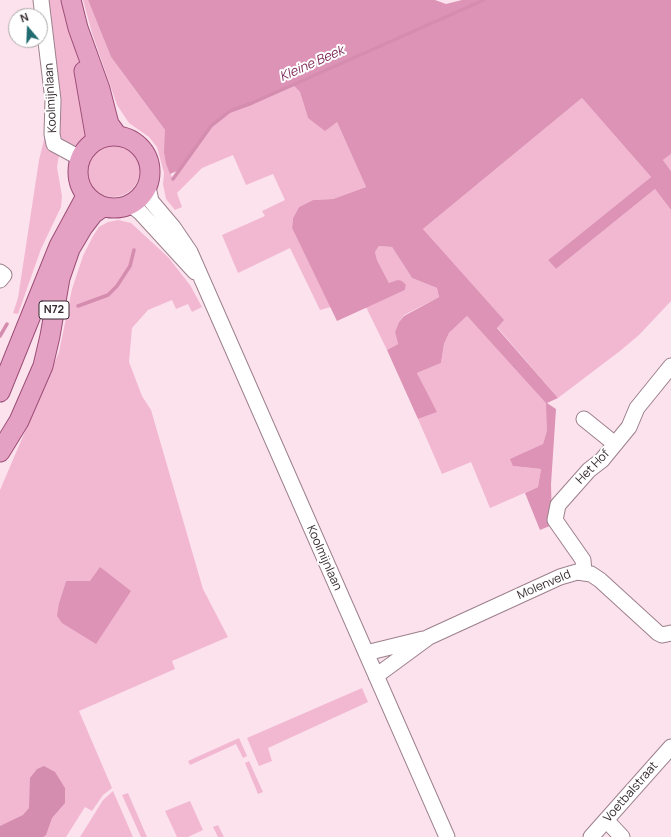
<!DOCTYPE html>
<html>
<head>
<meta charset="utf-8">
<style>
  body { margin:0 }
  #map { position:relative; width:671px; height:837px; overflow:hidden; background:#fce2ed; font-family:Manrope,sans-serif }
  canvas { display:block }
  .north { position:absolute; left:8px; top:8px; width:40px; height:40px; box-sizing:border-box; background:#fff; border:1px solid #aea9ab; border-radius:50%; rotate:341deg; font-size:11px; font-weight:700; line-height:16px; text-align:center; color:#34292e }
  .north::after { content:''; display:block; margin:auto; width:14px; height:18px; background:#1f6b6f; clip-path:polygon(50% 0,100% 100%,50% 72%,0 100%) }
</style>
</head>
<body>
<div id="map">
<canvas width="671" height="837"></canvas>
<div class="north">N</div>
</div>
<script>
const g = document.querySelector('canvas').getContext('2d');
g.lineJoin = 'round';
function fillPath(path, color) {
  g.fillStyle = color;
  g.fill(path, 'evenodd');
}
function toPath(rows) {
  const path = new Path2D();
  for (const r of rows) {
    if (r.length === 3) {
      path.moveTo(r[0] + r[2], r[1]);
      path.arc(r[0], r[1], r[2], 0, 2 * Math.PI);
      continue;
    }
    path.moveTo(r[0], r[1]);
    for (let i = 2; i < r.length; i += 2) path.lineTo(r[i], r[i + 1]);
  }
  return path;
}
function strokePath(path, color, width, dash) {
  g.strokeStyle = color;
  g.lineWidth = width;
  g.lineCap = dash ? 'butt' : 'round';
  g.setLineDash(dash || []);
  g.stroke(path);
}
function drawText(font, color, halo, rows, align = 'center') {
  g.font = font + ' Manrope,sans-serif';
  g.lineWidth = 4;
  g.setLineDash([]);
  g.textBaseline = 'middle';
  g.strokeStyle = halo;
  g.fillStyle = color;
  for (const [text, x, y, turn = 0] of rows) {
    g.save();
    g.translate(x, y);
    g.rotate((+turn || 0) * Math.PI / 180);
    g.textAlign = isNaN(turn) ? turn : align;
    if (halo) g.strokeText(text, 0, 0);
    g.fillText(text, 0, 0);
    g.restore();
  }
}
const green = toPath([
  [47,0,64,0,79,61,85,104,87,137,81,143,74,146,60,139],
  [83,0,88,0,111,57,165,130,166,164,173,179,182,169,211,126,230,111,293,85,300,92,308,118,337,122,366,187,333,199,313,200,299,207,293,218,292,228,331,307,320,310,290,248,238,273,222,235,265,216,262,211,285,200,273,174,246,185,233,155,202,168,177,193,182,207,175,210,166,199,163,184,164,173,157,147,149,137,129,123,117,105,92,33],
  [582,98,651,177,548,260,556,269,655,189,671,210,671,301,639,335,620,351,558,398,497,327,503,320,423,229],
  [46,132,59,155,57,167,62,196,61,207,41,249,18,314,13,313,18,298,39,160],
  [113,170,27],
  [671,154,671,171,663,160],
  [118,220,131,223,168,257,190,285,202,307,192,312,188,304,176,309,172,300,148,310,132,328,129,362,142,396,151,410,203,589,228,637,172,661,175,669,79,711,112,788,103,795,92,811,85,807,66,837,0,837,0,490,59,352,72,289,83,256,93,236,99,227,108,222],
  [66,581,90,581,59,603],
  [379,246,392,247,412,278,437,288,439,297,404,315,399,322,395,332,398,344,387,350,366,307,405,290,406,285,389,283,377,260,375,252],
  [467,316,547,403,547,430,543,444,513,466,541,469,538,487,490,508,471,462,442,474,418,419,436,412,417,373,441,363,444,344,449,333],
  [362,688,368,702,268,748,272,761,259,766,247,738],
  [239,738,247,756,243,758,236,744,190,765,188,761],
  [249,761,263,792,258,794,245,763],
  [113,791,133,837,80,837,103,800],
  [128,793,147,837,141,837,122,795],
  [190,801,203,830,188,837,177,837,165,811],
  [218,825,224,837,218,837,213,827]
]);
const forest = toPath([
  [88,0,435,0,446,4,462,0,671,0,671,154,663,160,671,171,671,210,655,189,556,269,548,260,651,177,582,98,423,229,504,320,497,328,558,398,547,403,556,409,551,484,552,525,540,530,525,493,538,487,541,469,513,466,510,459,543,444,547,430,546,403,467,316,449,333,444,344,441,363,417,373,437,412,418,419,387,350,398,344,395,332,399,322,404,316,439,297,437,288,412,278,392,247,379,246,375,252,377,260,389,283,398,280,402,281,406,285,405,290,337,321,292,228,293,218,299,207,313,200,333,199,366,187,337,122,325,131,308,118,300,92,293,85,230,111,211,126,182,169,170,174,166,164,164,152,165,130,111,57],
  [100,567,131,591,96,644,62,623,57,616,59,603,66,581,90,581]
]);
const water = toPath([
  [44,766,55,772,65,788,65,803,52,818,46,835,43,837,0,837,0,826,23,815,29,808,30,778,37,769]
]);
const stream = toPath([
  [173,179,211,126,230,111,252,103,484,0],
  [78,306,108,295,117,286,130,266,134,250],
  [0,336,7,324]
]);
const minor = toPath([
  [41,0,53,100,52,134,54,144,80,158],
  [148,187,151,201,173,227,190,252,447,837],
  [131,205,140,212,195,272],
  [0,272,4,275,0,280],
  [584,419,615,444],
  [584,572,583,560,555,520,558,505,589,470,602,460,629,427,637,408,671,366],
  [366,653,423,639],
  [376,676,429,637,560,577,577,572,591,574,600,580,658,633,662,635,671,633],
  [606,820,622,837],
  [591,837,671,747]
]);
const major = toPath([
  [71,0,78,28,100,89,109,124,117,135],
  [84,71,96,140],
  [114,172,36],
  [0,392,59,246,86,196],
  [0,452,19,421,43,366,50,336,60,278,70,249,83,227,93,214,103,207]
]);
const shields = [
  [54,310,30]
];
const shieldNames = [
  ["N72",54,310]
];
const streetNames = [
  ["Koolmijnlaan",51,98,-93],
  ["Het Hof",593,467,-46],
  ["Koolmijnlaan",324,558,66],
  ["Molenveld",544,585,-23],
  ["Voetbalstraat",631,792,-49]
];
const waterNames = [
  ["Kleine Beek",312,64,-24]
];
fillPath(green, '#f2b8d2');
fillPath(forest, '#dc93b5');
fillPath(water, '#d58daf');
strokePath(stream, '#d58daf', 3.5);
strokePath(minor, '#9c808c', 17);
strokePath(major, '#9c4e76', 21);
strokePath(minor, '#fff', 15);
strokePath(major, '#e5a1c4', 19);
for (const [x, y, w] of shields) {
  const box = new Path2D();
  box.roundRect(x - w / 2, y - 9, w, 18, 3);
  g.fillStyle = '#fff';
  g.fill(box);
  strokePath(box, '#34292e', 1);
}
drawText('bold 11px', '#34292e', null, shieldNames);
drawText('12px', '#34292e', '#fff', streetNames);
drawText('italic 13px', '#7e2a58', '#fff', waterNames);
</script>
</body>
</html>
